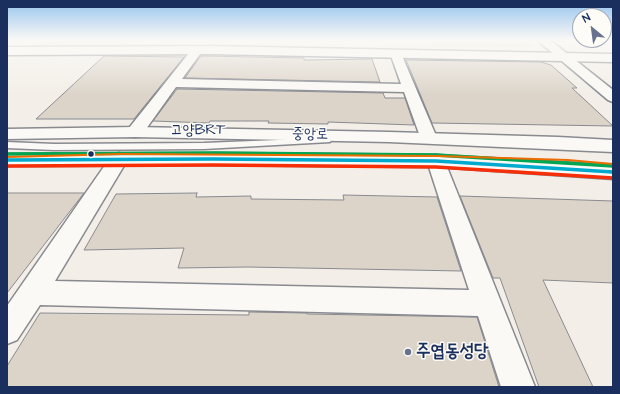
<!DOCTYPE html>
<html>
<head>
<meta charset="utf-8">
<style>
  body { margin:0 }
  #map { position:relative; width:620px; height:394px; overflow:hidden; background:#f3efe8; font-family:"Architects Daughter",sans-serif }
  canvas { display:block }
  .frame { position:absolute; inset:0; border:8px solid #1b2f5e; pointer-events:none }
  .north { position:absolute; left:572px; top:8px; width:40px; height:40px; box-sizing:border-box; background:#fdfcf7; border:1px solid #a3aaba; border-radius:50%; rotate:331deg; font-size:11px; font-weight:700; line-height:16px; text-align:center; color:#1b2f5e }
  .north::after { content:''; display:block; margin:auto; width:14px; height:18px; background:#67728e; clip-path:polygon(50% 0,100% 100%,50% 72%,0 100%) }
</style>
</head>
<body>
<div id="map">
<canvas width="620" height="394"></canvas>
<div class="frame"></div>
<div class="north">N</div>
</div>
<script>
const g = document.querySelector('canvas').getContext('2d');
g.lineJoin = 'round';
function fillPath(path, color) {
  g.fillStyle = color;
  g.fill(path, 'evenodd');
}
function toPath(rows) {
  const path = new Path2D();
  for (const r of rows) {
    path.moveTo(r[0], r[1]);
    for (let i = 2; i < r.length; i += 2) path.lineTo(r[i], r[i + 1]);
  }
  return path;
}
function strokePath(path, color, width, dash) {
  g.strokeStyle = color;
  g.lineWidth = width;
  g.lineCap = dash ? 'butt' : 'round';
  g.setLineDash(dash || []);
  g.stroke(path);
}
function drawText(font, color, halo, rows, align = 'center') {
  g.font = font + ' "Architects Daughter","Poor Story",sans-serif';
  g.lineWidth = 3;
  g.setLineDash([]);
  g.textBaseline = 'middle';
  g.strokeStyle = halo;
  g.fillStyle = color;
  for (const [text, x, y, turn = 0] of rows) {
    g.save();
    g.translate(x, y);
    g.rotate((+turn || 0) * Math.PI / 180);
    g.textAlign = isNaN(turn) ? turn : align;
    if (halo) g.strokeText(text, 0, 0);
    g.fillText(text, 0, 0);
    g.restore();
  }
}
const green = toPath([
  [45,40,129,40,125,44,37,45],
  [492,40,525,40,535,47,433,47,430,41,493,42]
]);
const building = toPath([
  [104,56,184,57,134,119,36,119,104,56],
  [203,56,304,58,304,60,372,59,380,82,185,78,200,57,203,56],
  [406,60,541,62,551,65,577,88,572,88,613,126,432,123,406,60],
  [177,89,383,93,385,98,405,98,414,125,328,122,328,124,268,123,269,121,210,121,209,123,153,121,177,89],
  [7,193,84,193,7,293,7,193],
  [197,193,196,197,251,196,251,199,344,200,343,195,437,197,461,271,248,267,178,268,184,248,84,250,116,194,197,193],
  [460,196,613,201,613,283,543,280,593,387,539,387,500,278,493,278,460,196],
  [249,312,307,313,307,314,477,317,499,387,7,387,7,366,40,313,249,315,249,312]
]);
const service = toPath([
  [327,138,330,138,331,140,330,142,204,149,54,150,7,148,7,142,54,144,204,143,327,138]
]);
const minor = toPath([
  [197,47,201,48,203,50,182,79,401,84,390,53,392,51,400,51,437,138,434,142,428,143,422,142,404,92,176,87,141,136,135,137,129,136,127,132,129,128,193,48,197,47],
  [119,153,126,155,128,159,55,281,469,290,427,161,429,157,436,155,443,157,535,387,501,387,478,316,40,305,17,340,7,344,7,306,112,155,119,153]
]);
const tertiary = toPath([
  [209,46,613,54,613,62,209,54,7,55,7,47,209,46]
]);
const secondary = toPath([
  [537,40,550,40,613,90,613,102,608,100,537,40]
]);
const primary = toPath([
  [135,127,389,132,558,137,613,140,613,152,389,142,135,137,7,139,7,129,135,127],
  [213,153,436,155,613,165,613,179,436,167,213,165,7,166,7,154,213,153]
]);
const bus1 = toPath([
  [7,160,213,159,436,161,613,172]
]);
const bus2 = toPath([
  [7,166,213,165,436,167,613,178]
]);
const bus3 = toPath([
  [7,154,213,153,436,155,613,166]
]);
const metro1 = toPath([
  [121,153,438,155,568,159,613,163,613,165,568,161,438,157,121,155,7,158,7,156,121,153]
]);
const markers = [
  [91,154,3.5,"#1b2f5e"],
  [408,352,4,"#67728e"]
];
const streetNames = [
  ["고양BRT",198,131,-1],
  ["중앙로",310,135,1]
];
const nearPoinames = [
  ["주엽동성당",416,352]
];
fillPath(green, '#d5efc9');
fillPath(building, '#dcd4c9');
strokePath(building, '#888a90', 1);
strokePath(service, '#888a90', 3);
strokePath(minor, '#888a90', 3);
strokePath(tertiary, '#888a90', 3);
strokePath(secondary, '#888a90', 3);
strokePath(primary, '#888a90', 3);
fillPath(service, '#faf9f6');
fillPath(minor, '#faf9f6');
fillPath(tertiary, '#faf9f6');
fillPath(secondary, '#faf9f6');
fillPath(primary, '#faf9f6');
strokePath(bus1, '#00a9ce', 3.5);
strokePath(bus2, '#f72f08', 3.5);
strokePath(bus3, '#00a651', 3.5);
fillPath(metro1, '#ed6c00');
const sky = g.createLinearGradient(0, 0, 0, 95);
sky.addColorStop(0, '#95c4ee');
sky.addColorStop(0.42, '#faf8f5');
sky.addColorStop(1, '#faf8f500');
g.fillStyle = sky;
g.fillRect(0, 0, 620, 95);
for (const [x, y, r, color] of markers) {
  const dot = new Path2D();
  dot.arc(x, y, r, 0, 2 * Math.PI);
  g.fillStyle = color;
  g.fill(dot);
  strokePath(dot, '#fdfcf7', 1.5);
}
drawText('15px', '#1b2f5e', '#fdfcf7', streetNames);
drawText('bold 18px', '#1b2f5e', '#fdfcf7', nearPoinames, 'left');
</script>
</body>
</html>
